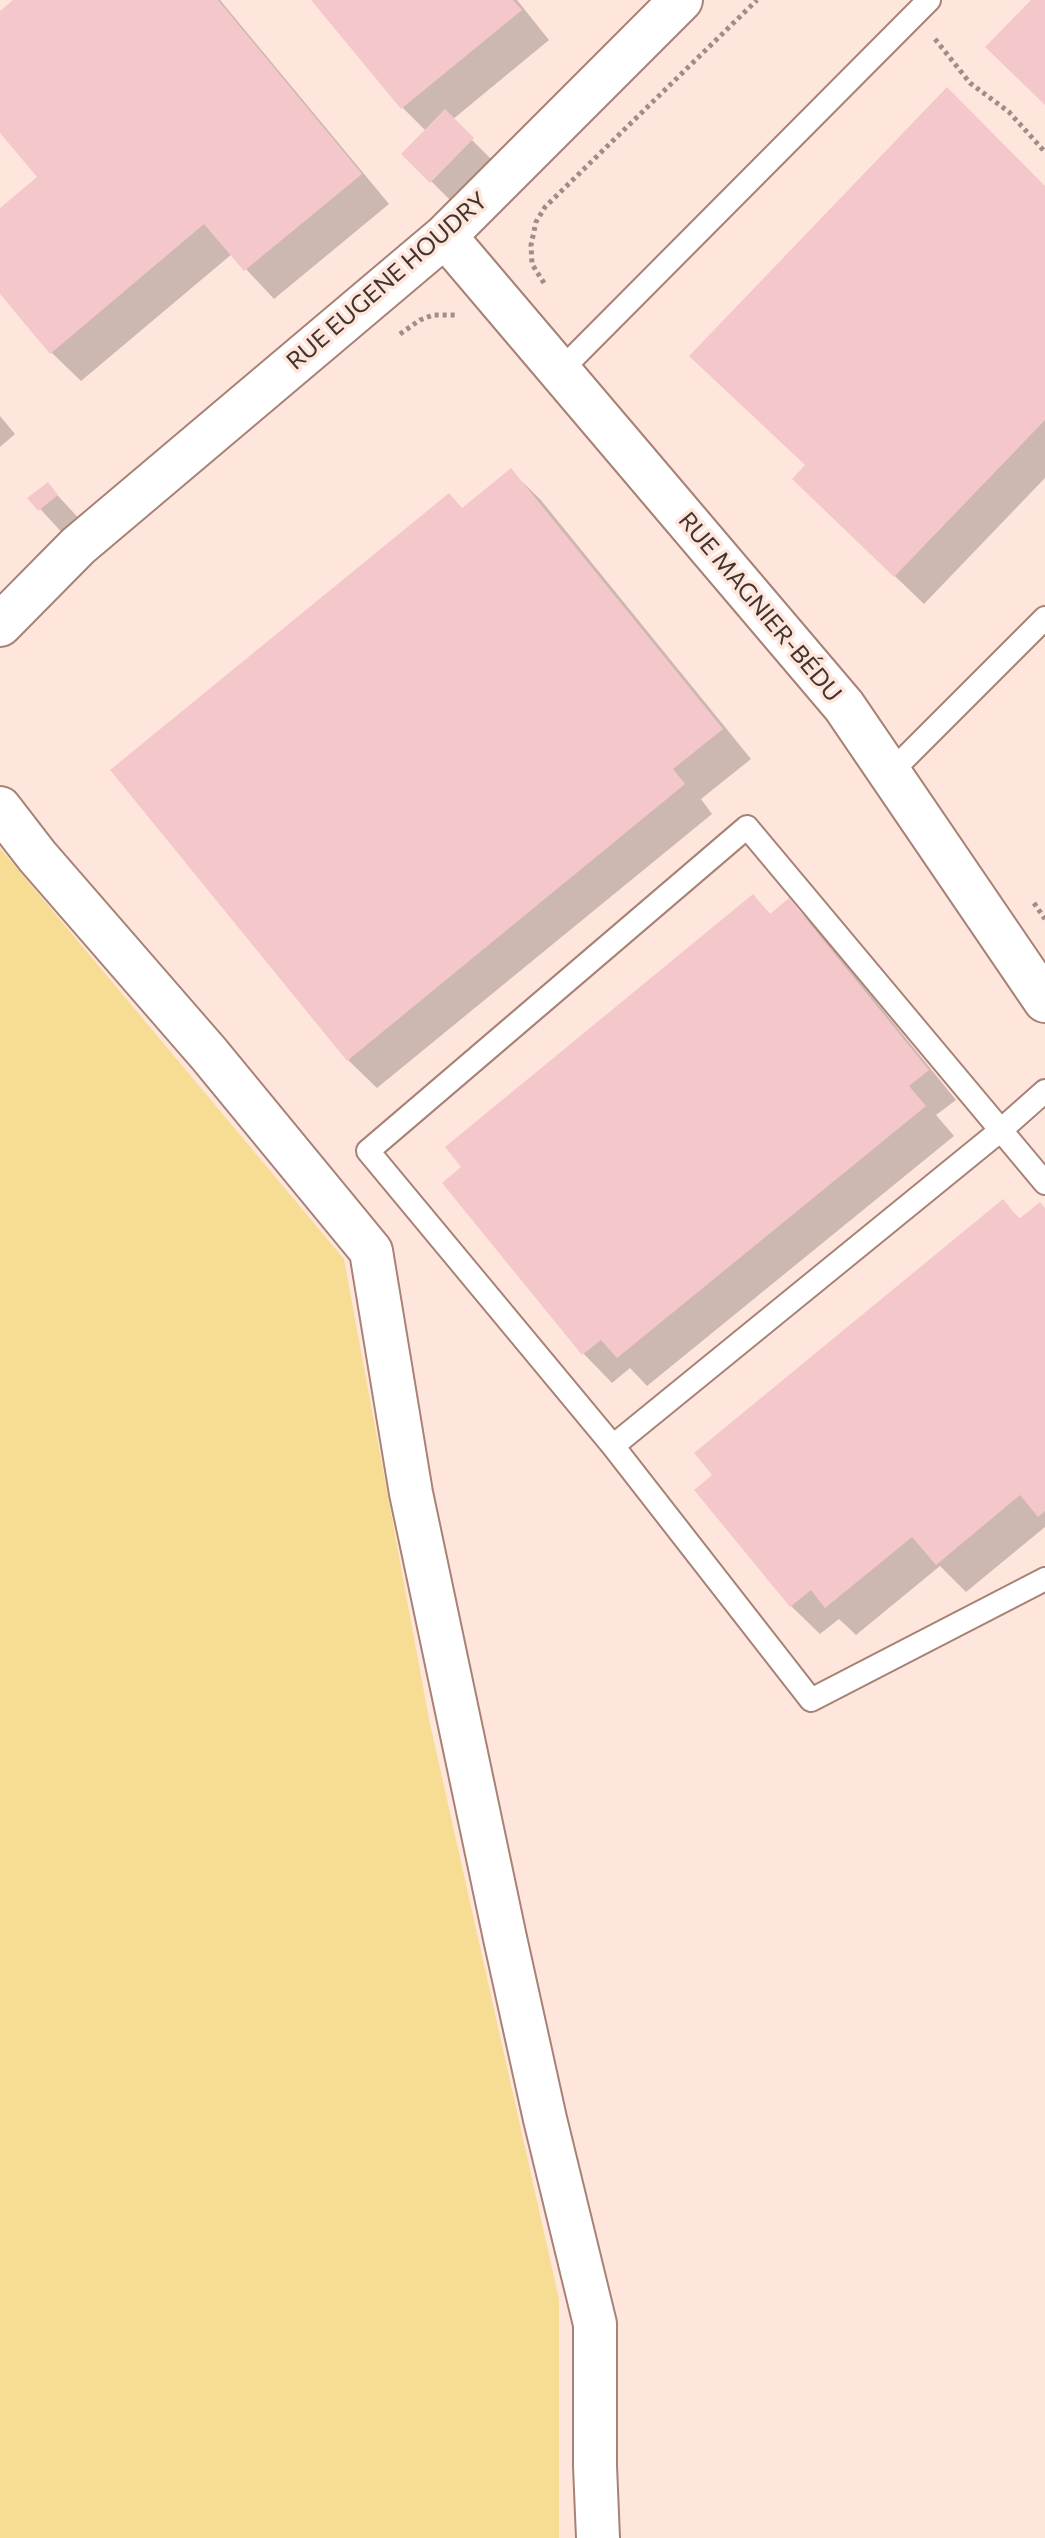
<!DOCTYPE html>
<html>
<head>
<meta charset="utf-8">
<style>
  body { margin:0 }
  canvas { display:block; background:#ffe6dd }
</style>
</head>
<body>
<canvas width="1045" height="2538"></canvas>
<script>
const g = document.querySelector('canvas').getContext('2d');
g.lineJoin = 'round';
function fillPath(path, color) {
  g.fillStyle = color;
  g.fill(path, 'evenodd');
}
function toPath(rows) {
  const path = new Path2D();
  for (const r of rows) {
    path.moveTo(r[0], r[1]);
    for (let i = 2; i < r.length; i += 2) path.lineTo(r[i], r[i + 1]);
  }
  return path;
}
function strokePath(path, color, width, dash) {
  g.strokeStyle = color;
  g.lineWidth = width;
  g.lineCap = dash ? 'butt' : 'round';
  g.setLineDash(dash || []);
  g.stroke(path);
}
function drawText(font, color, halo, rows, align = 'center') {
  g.font = font + ' Commissioner,sans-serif';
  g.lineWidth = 7;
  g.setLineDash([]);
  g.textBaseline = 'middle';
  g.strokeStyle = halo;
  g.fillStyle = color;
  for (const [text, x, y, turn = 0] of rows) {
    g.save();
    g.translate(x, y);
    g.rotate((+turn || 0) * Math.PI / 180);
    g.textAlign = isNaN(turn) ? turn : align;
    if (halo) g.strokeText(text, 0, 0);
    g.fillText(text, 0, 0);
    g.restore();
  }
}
const green = toPath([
  [0,848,344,1259,429,1719,559,2299,559,2538,0,2538]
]);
const shadow = toPath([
  [16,0,220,0,389,204,274,299,232,254,81,381,52,353,0,291,0,210,39,177,0,130,0,14],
  [313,0,517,0,549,40,452,120,501,169,460,210,404,154,426,131,403,108],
  [1045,189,1045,478,924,604,824,508],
  [0,416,15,434,0,447],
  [511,471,540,499,751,759,701,799,712,814,377,1088,348,1060],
  [48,485,85,525,68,539,30,498],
  [753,897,771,915,789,901,818,930,956,1100,936,1115,954,1136,647,1386,630,1368,612,1383,584,1354,444,1183],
  [1003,1202,1021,1220,1045,1210,1045,1527,966,1592,940,1566,856,1635,839,1619,820,1634,791,1606]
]);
const building = toPath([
  [13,0,218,0,362,174,244,271,204,224,50,354,0,294,0,208,37,177,0,133,0,11],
  [311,0,513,0,522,10,401,109],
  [1031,0,1045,0,1045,105,985,47],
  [947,87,1045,186,1045,420,894,577,792,479,805,465,689,356],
  [445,109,474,138,430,183,401,154],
  [511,468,723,729,673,769,685,784,347,1061,110,770,449,493,462,508],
  [48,482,58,495,38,511,27,498],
  [753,894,770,914,789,898,929,1070,909,1086,926,1106,617,1358,601,1340,582,1355,442,1183,461,1167,445,1147],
  [1003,1199,1019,1219,1040,1202,1045,1208,1045,1511,1038,1517,1020,1495,936,1565,912,1537,825,1608,811,1590,790,1607,694,1490,712,1475,694,1453]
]);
const path = toPath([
  [935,39,970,83,1009,112,1045,152],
  [544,283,532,264,531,245,536,222,545,207,757,0],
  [400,334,420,320,433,315,456,315],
  [1034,903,1045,919]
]);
const lane = toPath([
  [561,370,929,0],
  [890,773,1045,618],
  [1045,1183,747,827,368,1151,613,1446,811,1700,1045,1579],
  [613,1446,1001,1130,1045,1091]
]);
const street = toPath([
  [445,236,844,706,1045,1001],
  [0,625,78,546,445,236,681,0],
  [0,808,37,856,209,1054,371,1251,411,1493,505,1938,545,2119,595,2324,595,2466,598,2538]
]);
const streetNames = [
  ["RUE EUGENE HOUDRY",387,281,-41],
  ["RUE MAGNIER-BÉDU",760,607,50]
];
fillPath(green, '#f6dd93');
fillPath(shadow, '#0003');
fillPath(building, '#f4c8ca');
strokePath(lane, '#a78275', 26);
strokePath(street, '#a78275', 46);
strokePath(path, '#a18d86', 5, [4, 4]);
strokePath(lane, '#fff', 22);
strokePath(street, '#fff', 42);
drawText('24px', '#42332d', '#ffe6dd', streetNames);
</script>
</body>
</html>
